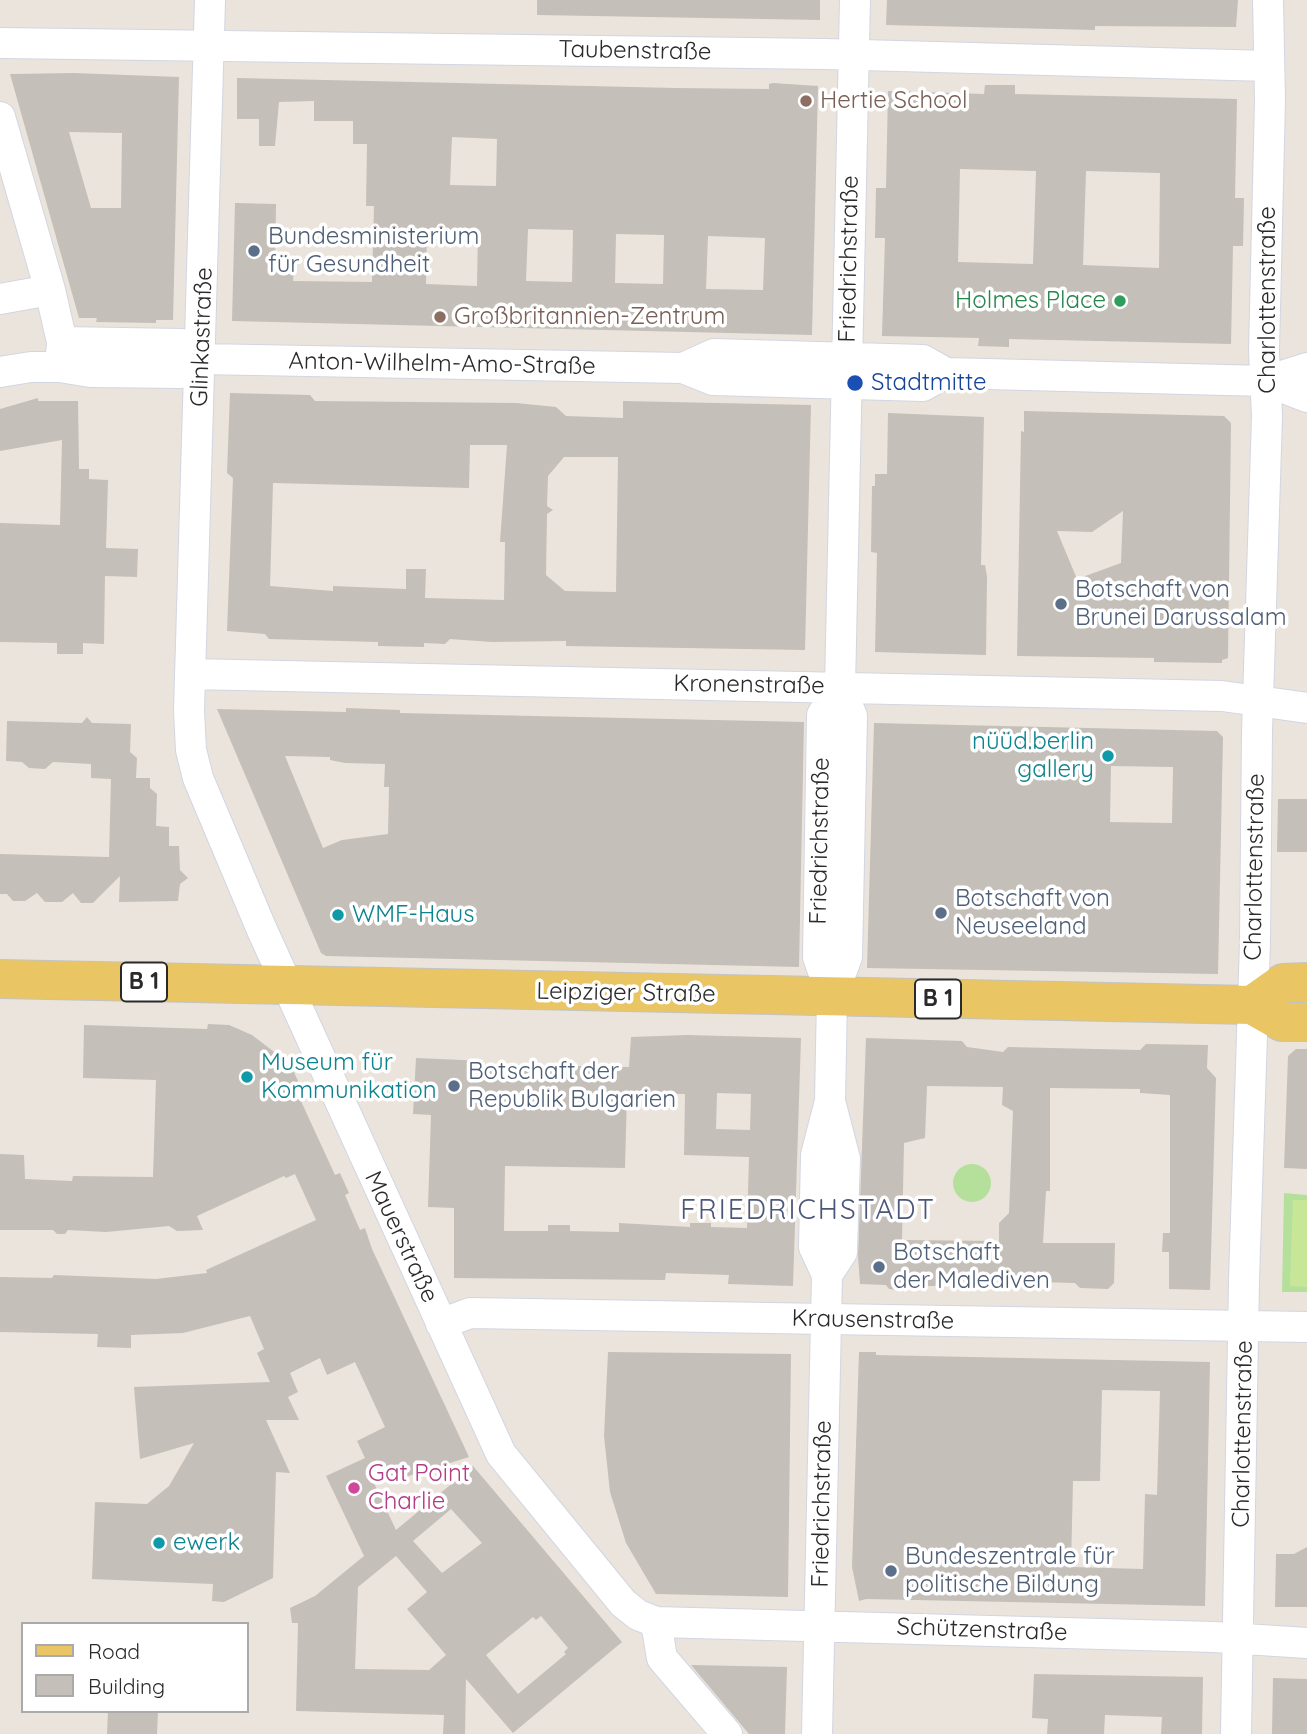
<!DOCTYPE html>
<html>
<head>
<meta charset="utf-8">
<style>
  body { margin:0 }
  #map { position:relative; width:1307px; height:1734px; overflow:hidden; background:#ebe4dc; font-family:Quicksand,sans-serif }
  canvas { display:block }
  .legend { position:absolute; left:21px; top:1622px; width:228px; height:91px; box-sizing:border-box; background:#fff; border:2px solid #aaa; margin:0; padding:9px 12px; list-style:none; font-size:21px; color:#2a2a2a }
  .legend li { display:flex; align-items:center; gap:14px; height:35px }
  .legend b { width:35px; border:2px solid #aaa }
</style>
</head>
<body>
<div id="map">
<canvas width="1307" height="1734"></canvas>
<ul class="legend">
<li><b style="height:9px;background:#eac563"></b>Road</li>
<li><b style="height:19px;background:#c4bfb8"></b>Building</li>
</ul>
</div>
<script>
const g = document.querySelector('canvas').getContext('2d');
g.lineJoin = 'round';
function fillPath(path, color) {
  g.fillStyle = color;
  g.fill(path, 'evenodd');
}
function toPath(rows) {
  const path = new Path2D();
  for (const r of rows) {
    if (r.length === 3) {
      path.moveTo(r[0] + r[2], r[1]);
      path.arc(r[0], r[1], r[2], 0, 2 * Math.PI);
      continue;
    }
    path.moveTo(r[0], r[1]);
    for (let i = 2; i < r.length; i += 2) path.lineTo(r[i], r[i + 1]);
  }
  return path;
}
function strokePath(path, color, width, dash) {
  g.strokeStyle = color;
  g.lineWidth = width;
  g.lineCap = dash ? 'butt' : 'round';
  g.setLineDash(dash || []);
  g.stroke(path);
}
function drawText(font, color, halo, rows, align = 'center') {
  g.font = font + ' Quicksand,sans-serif';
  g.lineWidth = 7;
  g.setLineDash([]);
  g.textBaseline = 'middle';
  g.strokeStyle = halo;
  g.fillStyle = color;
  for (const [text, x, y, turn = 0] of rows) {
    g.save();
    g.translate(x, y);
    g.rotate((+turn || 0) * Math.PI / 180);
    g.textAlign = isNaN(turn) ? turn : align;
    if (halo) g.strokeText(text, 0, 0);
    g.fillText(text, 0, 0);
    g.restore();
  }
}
const green = toPath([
  [972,1183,19],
  [1284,1193,1307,1195,1307,1292,1282,1292]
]);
const pitch = toPath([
  [1293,1200,1307,1200,1307,1287,1290,1286]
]);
const building = toPath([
  [537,0,820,0,820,20,537,15],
  [887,0,1238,0,1236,27,1095,26,1095,30,886,25],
  [74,73,179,77,173,320,156,320,156,323,96,322,97,318,79,318,10,74],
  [69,132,122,133,121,208,91,208],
  [237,78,676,88,769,89,769,84,773,83,818,86,812,335,232,321,235,203,276,204,275,267,294,268,293,281,372,282,374,206,366,206,367,144,353,144,353,121,314,121,314,101,279,102,275,146,259,146,259,119,237,119],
  [452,137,497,139,496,186,450,185],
  [427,229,478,230,477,286,426,284],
  [528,229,573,230,572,282,526,281],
  [616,234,664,235,663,284,615,283],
  [708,236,765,238,763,290,706,289],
  [985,85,1015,85,1015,94,1237,99,1235,198,1244,198,1243,246,1233,246,1231,344,1009,339,1009,347,978,346,979,338,882,336,885,238,875,238,876,188,886,188,888,91,984,94],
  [960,169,1036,171,1033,264,958,262],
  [1086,171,1160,173,1159,268,1083,265],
  [230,393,310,395,315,401,516,403,556,407,566,416,623,418,623,401,811,405,805,650,566,646,566,641,492,642,450,639,445,644,424,643,424,647,378,646,378,642,269,639,265,634,227,631,233,478,227,473],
  [470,445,507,445,500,542,505,542,504,600,425,598,426,569,406,569,406,589,333,586,333,591,270,586,273,483,469,488],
  [564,457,618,457,616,592,565,591,546,575,547,514,553,510,547,506,548,476],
  [38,398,38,401,78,401,79,469,89,469,89,479,108,480,106,548,138,549,137,577,105,576,104,644,83,643,83,654,57,654,57,643,0,642,0,523,60,525,62,440,0,451,0,409],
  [1024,411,1224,416,1231,423,1228,658,1222,660,1222,663,1154,662,1154,658,1017,656,1021,431,1024,432],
  [1123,511,1121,563,1077,579,1057,531,1092,532],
  [888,413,984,417,981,565,985,565,987,577,986,655,875,652,877,553,871,552,872,486,875,486,875,474,887,474],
  [346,708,400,710,400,713,804,722,799,967,326,956,321,953,217,709,346,712],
  [285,756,330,757,330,760,345,763,385,764,384,787,389,787,388,834,342,840,323,848],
  [87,717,92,723,131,724,130,752,137,758,136,778,150,778,150,788,157,794,156,826,169,827,169,846,179,846,180,870,188,878,180,884,178,901,119,902,120,876,93,903,81,903,73,893,62,902,45,902,37,893,25,901,13,901,7,894,0,894,0,854,109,857,111,779,91,778,91,764,53,762,45,769,29,768,22,762,6,761,7,721,82,723],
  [874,723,1217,731,1223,737,1218,974,867,968],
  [1111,766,1173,767,1172,823,1110,822],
  [1278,799,1307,799,1307,852,1277,852],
  [208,1024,229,1025,252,1035,290,1064,299,1083,294,1086,335,1175,340,1173,349,1193,345,1195,360,1230,365,1228,372,1249,469,1457,402,1478,373,1481,396,1530,473,1466,622,1642,513,1733,466,1679,465,1734,443,1734,444,1715,296,1711,298,1623,292,1623,290,1608,315,1596,364,1556,326,1476,365,1458,357,1441,385,1427,355,1362,327,1375,320,1358,290,1373,298,1392,288,1397,299,1420,266,1420,290,1473,276,1472,273,1578,224,1602,212,1601,213,1584,92,1579,95,1502,147,1504,169,1486,194,1443,140,1459,134,1387,270,1382,257,1353,264,1349,250,1316,183,1333,131,1335,131,1348,97,1347,98,1334,0,1332,0,1277,52,1278,54,1275,156,1279,207,1273,206,1270,316,1220,295,1174,286,1178,284,1176,197,1216,203,1230,177,1231,169,1226,106,1232,68,1230,65,1234,57,1234,53,1230,0,1230,0,1154,24,1155,25,1179,72,1181,73,1176,153,1177,156,1080,83,1078,84,1025,207,1029],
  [451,1509,482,1543,442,1573,413,1541],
  [396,1556,427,1592,407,1609,446,1655,429,1670,355,1669,358,1587],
  [541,1616,568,1648,564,1652,566,1654,518,1694,486,1655,533,1617,536,1620],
  [687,1035,801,1038,793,1286,728,1284,729,1275,666,1273,665,1280,454,1278,454,1208,428,1207,431,1115,413,1114,416,1058,484,1061,484,1064,629,1067,631,1037],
  [627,1093,685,1094,684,1155,749,1157,747,1228,711,1227,711,1223,690,1223,690,1227,619,1223,619,1232,570,1231,570,1225,548,1225,548,1231,504,1231,505,1166,625,1168],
  [717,1093,751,1094,750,1130,716,1129],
  [866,1038,962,1041,967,1047,1003,1052,1008,1047,1140,1050,1146,1044,1208,1045,1207,1068,1216,1078,1210,1290,1169,1289,1169,1252,1162,1252,1163,1233,1170,1233,1170,1095,1140,1093,1140,1089,1050,1088,1050,1191,1046,1191,1043,1243,1115,1243,1114,1283,1108,1289,1080,1288,1075,1283,1001,1281,998,1278,980,1277,977,1281,942,1280,935,1286,906,1286,904,1291,889,1289,886,1285,860,1284,858,1256],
  [927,1086,1003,1087,1002,1105,1013,1111,1009,1213,999,1223,999,1241,902,1240,904,1143,925,1138],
  [1296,1049,1307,1049,1307,1169,1284,1168,1288,1056],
  [608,1352,791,1354,788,1597,656,1594,626,1543,610,1492,604,1436],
  [859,1352,876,1352,876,1355,1210,1362,1205,1606,866,1599,859,1601,852,1567],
  [1102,1390,1160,1391,1157,1495,1145,1494,1143,1569,1071,1567,1073,1481,1100,1481],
  [1307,1547,1307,1607,1275,1607,1276,1554,1294,1554],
  [691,1665,787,1667,785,1734,749,1734],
  [1034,1674,1203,1677,1202,1734,1161,1734,1162,1717,1105,1715,1104,1734,1047,1734,1048,1719,1032,1718],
  [1273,1678,1307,1679,1307,1734,1272,1734],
  [108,1711,158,1711,157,1734,107,1734]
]);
const minor = toPath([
  [210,0,189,711,191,750,198,778,262,930,501,1454,623,1603,638,1615,656,1622,1214,1637,1307,1643],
  [0,43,824,54,1269,66],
  [0,117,50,290,62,342,60,367],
  [0,299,50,290],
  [62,342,182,344,201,359,683,368,713,380,923,386,946,373],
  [683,368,714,354,923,360,946,373,1266,381,1307,397],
  [0,372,31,367,60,367,90,372,181,373,201,359],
  [1266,381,1307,368],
  [190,674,1222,696,1307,708],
  [832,997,818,957,822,715,840,687],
  [827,1275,842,1252,844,1187,845,1159,831,1105],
  [441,1324,470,1313,1307,1327],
  [656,1622,662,1658,727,1734],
  [817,1734,827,1275,814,1247,816,1155,830,1101,832,997,847,957,852,716,840,687,855,0],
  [1236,1734,1244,1280,1255,942,1257,732,1267,416,1264,351,1270,100,1268,0]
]);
const major = toPath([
  [0,979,1252,1005,1282,1022,1307,1022],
  [1252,1005,1283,983,1307,982]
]);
const markers = [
  [806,101,7,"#8d6e63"],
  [254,251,7,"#5c6f8a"],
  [1120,301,7,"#2e9e5b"],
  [440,317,7,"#8d6e63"],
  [855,383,9,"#1a4fb4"],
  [1061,604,7,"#5c6f8a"],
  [1108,756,7,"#0f9aa8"],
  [941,913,7,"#5c6f8a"],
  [338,915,7,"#0f9aa8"],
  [247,1077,7,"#0f9aa8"],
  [454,1086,7,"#5c6f8a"],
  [879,1267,7,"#5c6f8a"],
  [354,1488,7,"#d1479c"],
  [159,1543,7,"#0f9aa8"],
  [891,1571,7,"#5c6f8a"]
];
const shields = [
  [144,982,46],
  [938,999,46]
];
const shieldNames = [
  ["B 1",144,982],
  ["B 1",938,999]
];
const streetNames = [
  ["Taubenstraße",635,51,1],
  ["Friedrichstraße",849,259,-89],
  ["Charlottenstraße",1268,300,-90],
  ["Glinkastraße",202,337,-88],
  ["Anton-Wilhelm-Amo-Straße",442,364,1],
  ["Kronenstraße",749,685,1],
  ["Friedrichstraße",820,841,-89],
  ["Charlottenstraße",1255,867,-89],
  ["Leipziger Straße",626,993,1],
  ["Mauerstraße",401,1237,65],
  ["Krausenstraße",873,1320,1],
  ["Charlottenstraße",1243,1434,-89],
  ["Friedrichstraße",822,1504,-89],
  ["Schützenstraße",982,1630,2]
];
const educationNames = [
  ["Hertie School",820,101],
  ["Großbritannien-Zentrum",454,317]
];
const serviceNames = [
  ["Bundesministerium",268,237],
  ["für Gesundheit",268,265],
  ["Botschaft von",1075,590],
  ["Brunei Darussalam",1075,618],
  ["Botschaft von",955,899],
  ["Neuseeland",955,927],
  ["Botschaft der",468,1072],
  ["Republik Bulgarien",468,1100],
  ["Botschaft",893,1253],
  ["der Malediven",893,1281],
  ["Bundeszentrale für",905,1557],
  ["politische Bildung",905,1585]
];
const leisureNames = [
  ["Holmes Place",1106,301]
];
const transitNames = [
  ["Stadtmitte",871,383]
];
const cultureNames = [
  ["nüüd.berlin",1094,742,"right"],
  ["gallery",1094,770,"right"],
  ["WMF-Haus",352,915],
  ["Museum für",261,1063],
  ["Kommunikation",261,1091],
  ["ewerk",173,1543]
];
const hotelNames = [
  ["Gat Point",368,1474],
  ["Charlie",368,1502]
];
const quarterNames = [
  ["FRIEDRICHSTADT",808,1211]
];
fillPath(green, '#b5e09b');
fillPath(pitch, '#c8e697');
fillPath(building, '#c4bfb8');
strokePath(minor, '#d2d6e2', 32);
strokePath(major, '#c3c3c3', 40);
strokePath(minor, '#fff', 30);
strokePath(major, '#eac563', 38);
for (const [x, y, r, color] of markers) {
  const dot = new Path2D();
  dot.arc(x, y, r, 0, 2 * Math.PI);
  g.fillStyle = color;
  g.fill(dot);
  strokePath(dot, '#fff', 2.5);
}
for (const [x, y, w] of shields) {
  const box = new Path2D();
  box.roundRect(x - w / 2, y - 19.5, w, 39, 5);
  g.fillStyle = '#fff';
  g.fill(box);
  strokePath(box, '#2a2a2a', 2);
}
drawText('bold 23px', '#2a2a2a', null, shieldNames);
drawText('24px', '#2a2a2a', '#fff', streetNames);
drawText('24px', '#785e54', '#fff', educationNames, 'left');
drawText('24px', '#4e5e75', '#fff', serviceNames, 'left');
drawText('24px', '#27864d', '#fff', leisureNames, 'right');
drawText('24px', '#164399', '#fff', transitNames, 'left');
drawText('24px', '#0d838f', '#fff', cultureNames, 'left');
drawText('24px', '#b23c85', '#fff', hotelNames, 'left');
g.letterSpacing = '2px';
drawText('28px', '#4c5679', '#fff', quarterNames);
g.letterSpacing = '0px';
</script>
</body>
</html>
